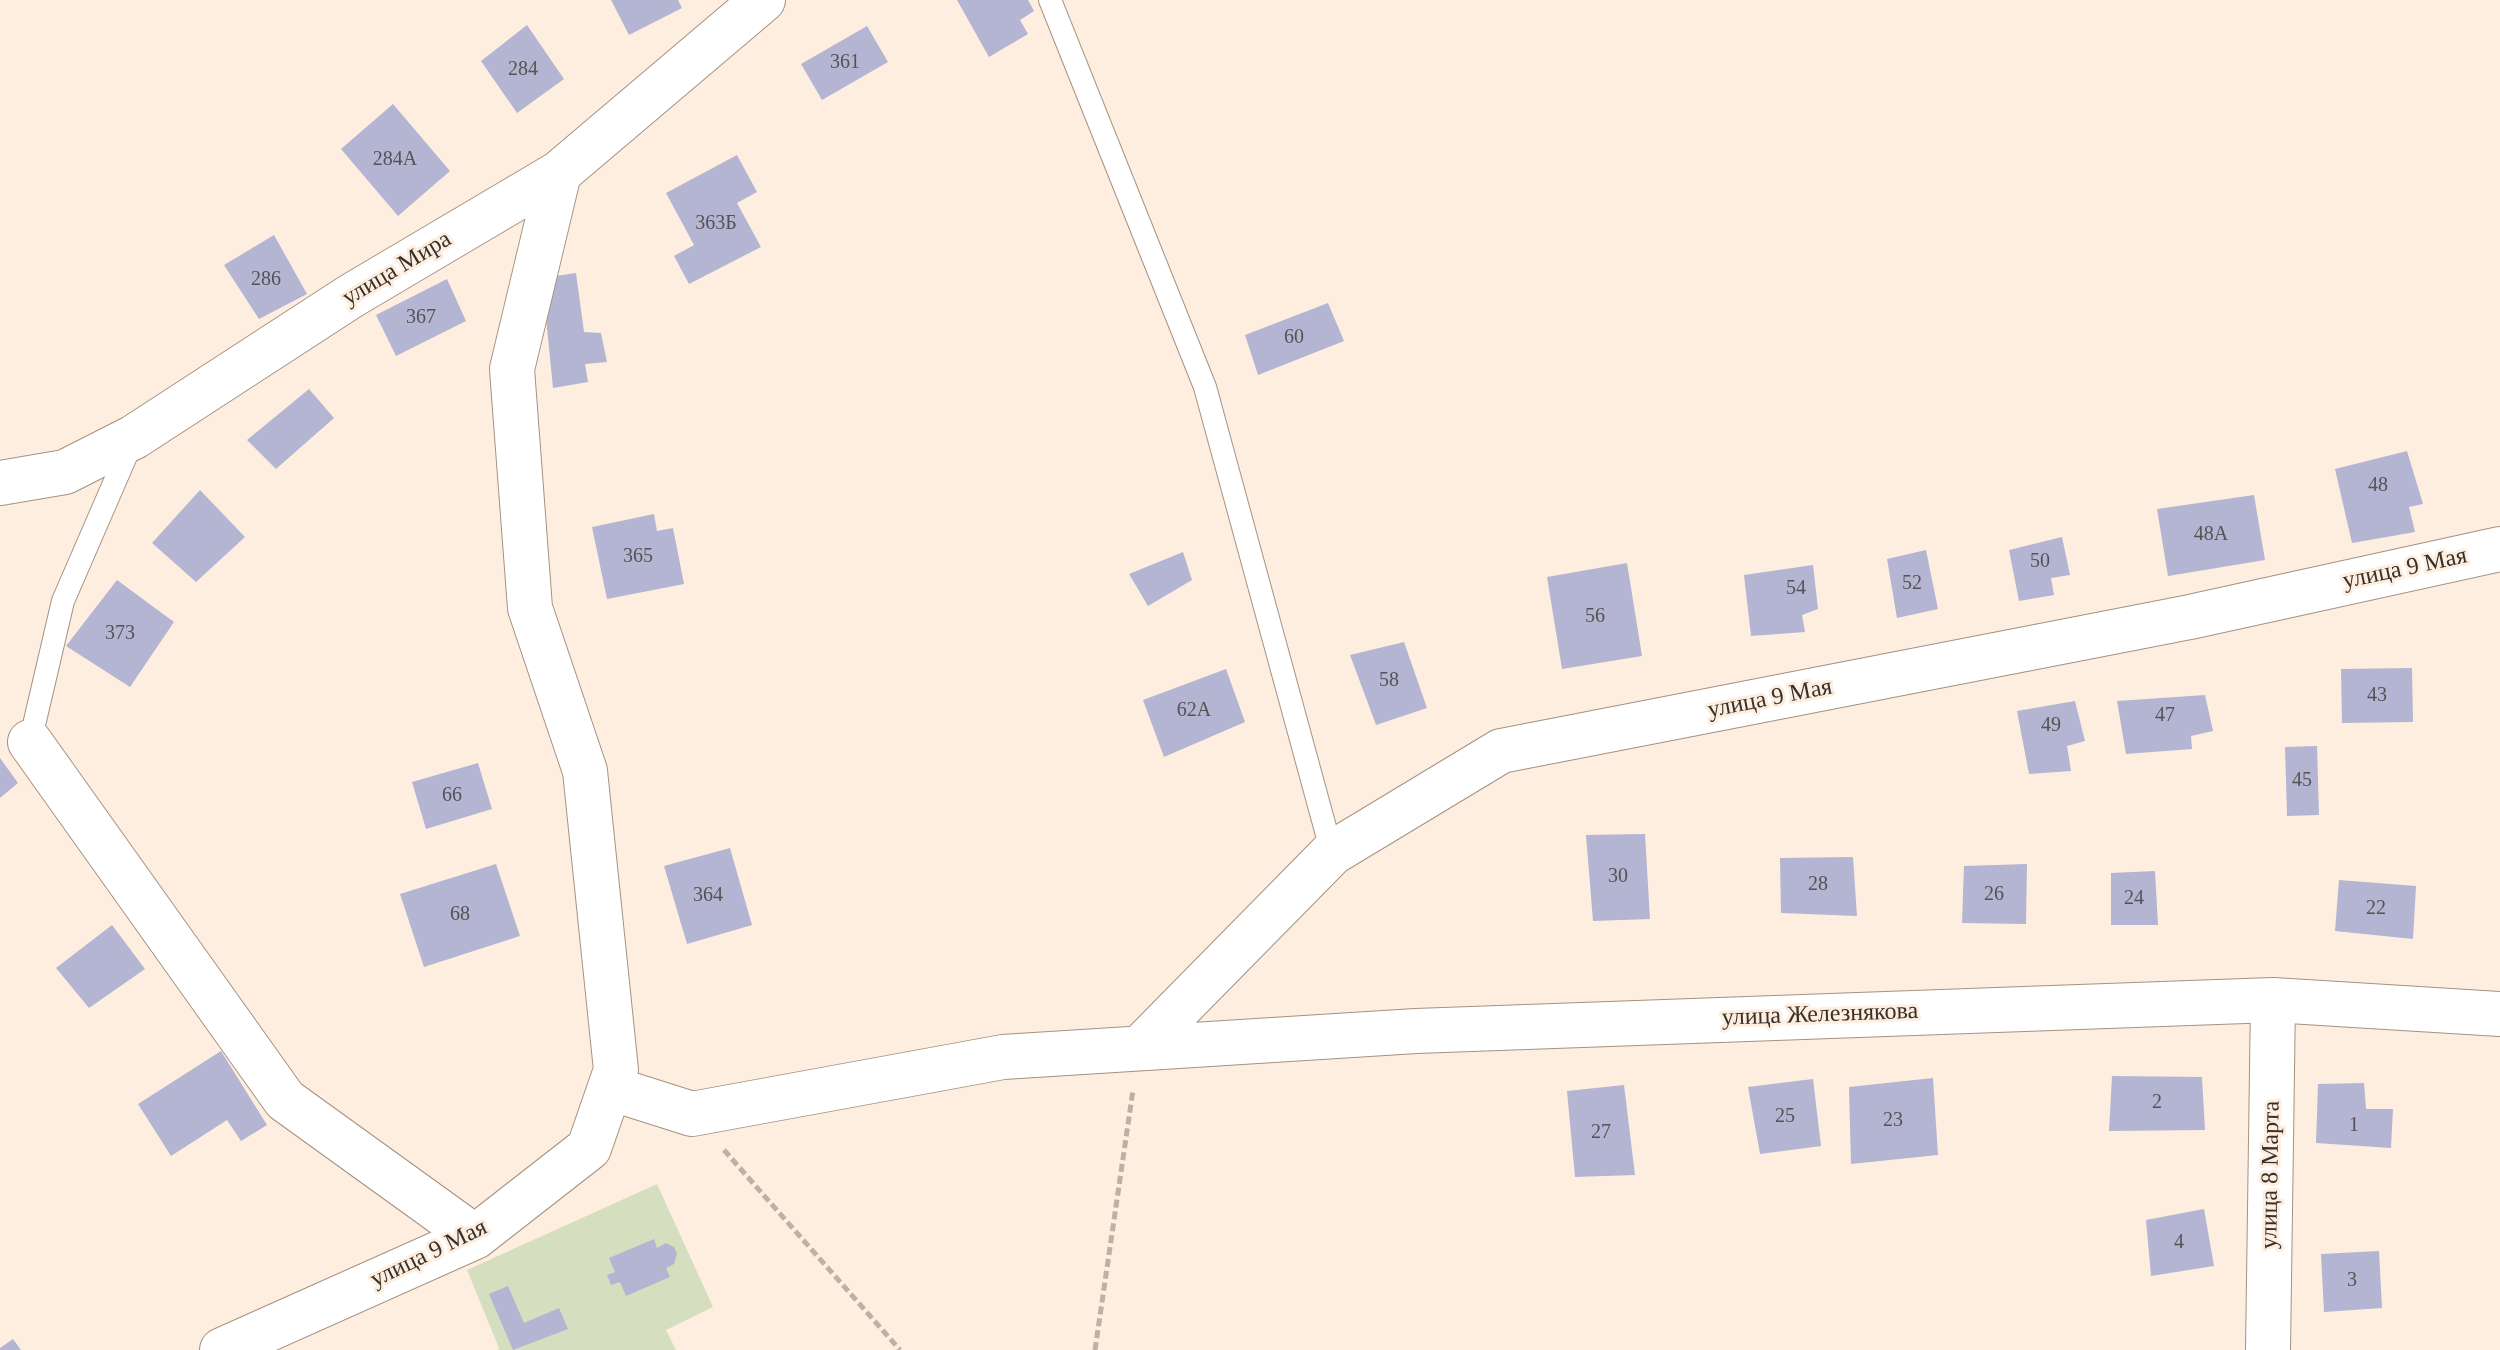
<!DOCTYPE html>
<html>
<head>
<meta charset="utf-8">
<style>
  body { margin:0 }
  canvas { display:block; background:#feeee0 }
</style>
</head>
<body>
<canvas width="2500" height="1350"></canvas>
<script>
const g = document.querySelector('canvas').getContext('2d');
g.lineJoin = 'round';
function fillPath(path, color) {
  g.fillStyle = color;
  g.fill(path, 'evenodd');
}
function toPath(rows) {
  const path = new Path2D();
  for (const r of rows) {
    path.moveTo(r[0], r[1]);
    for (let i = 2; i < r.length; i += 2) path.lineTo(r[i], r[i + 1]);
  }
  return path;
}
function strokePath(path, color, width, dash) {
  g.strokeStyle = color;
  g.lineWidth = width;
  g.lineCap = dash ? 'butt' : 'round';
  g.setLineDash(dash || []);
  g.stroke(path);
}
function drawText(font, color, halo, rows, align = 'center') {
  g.font = font + ' "Times New Roman",serif';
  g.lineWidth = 6;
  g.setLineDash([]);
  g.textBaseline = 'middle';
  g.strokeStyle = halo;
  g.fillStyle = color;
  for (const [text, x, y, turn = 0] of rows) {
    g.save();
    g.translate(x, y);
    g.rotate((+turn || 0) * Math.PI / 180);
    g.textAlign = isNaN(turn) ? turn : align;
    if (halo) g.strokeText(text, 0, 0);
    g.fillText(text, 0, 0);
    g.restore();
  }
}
const green = toPath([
  [657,1184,713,1307,666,1330,676,1350,497,1350,499,1348,467,1270]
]);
const building = toPath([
  [611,0,678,0,682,8,629,35],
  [957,0,1028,0,1034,11,1020,20,1028,34,989,57],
  [527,25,564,79,517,113,481,61],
  [867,26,888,62,822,100,801,64],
  [393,104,450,171,398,216,341,149],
  [737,155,757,192,737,203,761,247,689,284,674,256,694,245,666,193],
  [274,235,307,294,259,319,224,265],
  [576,273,584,332,601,333,607,362,585,364,588,382,553,388,542,278],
  [447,279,466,321,396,356,376,315],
  [1328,303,1344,341,1258,375,1245,335],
  [309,389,334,418,276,469,247,440],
  [2407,451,2423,504,2409,507,2415,532,2352,543,2335,469],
  [200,490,245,537,196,582,152,543],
  [2254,495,2265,560,2168,576,2157,509],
  [654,514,657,531,673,528,684,584,607,599,592,527],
  [2062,537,2070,575,2051,578,2054,595,2019,601,2009,550],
  [1926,550,1938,609,1897,618,1887,559],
  [1183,552,1192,580,1148,606,1129,574],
  [1627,563,1642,656,1562,669,1547,577],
  [1813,565,1818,609,1802,615,1805,632,1751,636,1744,575],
  [117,580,174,622,130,687,66,646],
  [1404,642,1427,708,1376,725,1350,655],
  [2412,668,2413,722,2342,723,2341,669],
  [1226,669,1245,722,1164,757,1143,700],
  [2205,695,2213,731,2191,736,2192,749,2126,754,2117,701],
  [2075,701,2085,741,2067,746,2071,771,2029,774,2017,711],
  [2317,746,2319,815,2287,816,2285,747],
  [0,758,18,783,0,798],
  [478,763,492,809,426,829,412,782],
  [1645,834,1650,919,1593,921,1586,835],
  [730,848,752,925,687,944,664,866],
  [1853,857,1857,916,1781,913,1780,858],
  [496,864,520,936,424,967,400,894],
  [2027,864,2026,924,1962,923,1964,866],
  [2155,871,2158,925,2111,925,2111,873],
  [2339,880,2416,886,2413,939,2335,931],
  [112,925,145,969,89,1008,56,968],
  [221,1051,267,1125,241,1141,227,1120,171,1156,138,1104],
  [2112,1076,2202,1077,2205,1130,2109,1131],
  [1933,1078,1938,1155,1851,1164,1849,1087],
  [1813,1079,1821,1146,1760,1154,1748,1087],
  [2364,1083,2366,1109,2393,1109,2391,1148,2316,1143,2318,1084],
  [1624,1085,1635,1175,1575,1177,1567,1091],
  [2204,1209,2214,1266,2151,1276,2146,1220],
  [654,1239,657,1248,666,1243,674,1247,677,1254,674,1264,666,1268,670,1277,626,1296,620,1282,611,1285,607,1275,615,1272,609,1258],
  [2379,1251,2382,1308,2324,1312,2321,1254],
  [508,1286,524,1323,559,1308,568,1329,513,1350,489,1294],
  [13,1339,21,1350,0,1350,0,1348]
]);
const path = toPath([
  [724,1150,900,1350],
  [1095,1350,1133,1090]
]);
const service = toPath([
  [1050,0,1205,387,1332,853],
  [30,742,63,601,132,442]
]);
const minor = toPath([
  [0,483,65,472,134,437,351,296,559,173,763,0],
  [30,742,285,1100,475,1237],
  [1140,1048,1332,853,1501,751,2190,617,2500,549],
  [610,1088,692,1114,1003,1057,1416,1031,2273,1000,2500,1014],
  [222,1350,475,1237,589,1148,616,1070,585,771,530,608,512,369,559,173],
  [2268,1350,2273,1000]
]);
const numberNames = [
  ["361",845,63],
  ["284",523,70],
  ["284А",395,160],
  ["363Б",716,224],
  ["286",266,280],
  ["367",421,318],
  ["60",1294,338],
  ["48",2378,486],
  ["48А",2211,535],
  ["365",638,557],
  ["50",2040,562],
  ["52",1912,584],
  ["54",1796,589],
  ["56",1595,617],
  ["373",120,634],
  ["58",1389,681],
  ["43",2377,696],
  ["62А",1194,711],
  ["47",2165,716],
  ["49",2051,726],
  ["45",2302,781],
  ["66",452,796],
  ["30",1618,877],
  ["28",1818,885],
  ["26",1994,895],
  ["364",708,896],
  ["24",2134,899],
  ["22",2376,909],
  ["68",460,915],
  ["2",2157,1103],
  ["25",1785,1117],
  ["23",1893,1121],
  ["1",2354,1126],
  ["27",1601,1133],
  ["4",2179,1243],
  ["3",2352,1281]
];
const streetNames = [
  ["улица Мира",397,269,-31],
  ["улица 9 Мая",2405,569,-12],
  ["улица 9 Мая",1770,699,-11],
  ["улица Железнякова",1820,1015,-2],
  ["улица 8 Марта",2271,1175,-89],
  ["улица 9 Мая",429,1254,-26]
];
fillPath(green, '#d6dec0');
fillPath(building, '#b4b5d2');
strokePath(service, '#a49282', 24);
strokePath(minor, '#a49282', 46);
strokePath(path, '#bdb0a4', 5, [8, 4]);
strokePath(service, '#fff', 22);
strokePath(minor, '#fff', 44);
drawText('20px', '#575254', null, numberNames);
drawText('24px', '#38312a', '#feeee0', streetNames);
</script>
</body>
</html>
